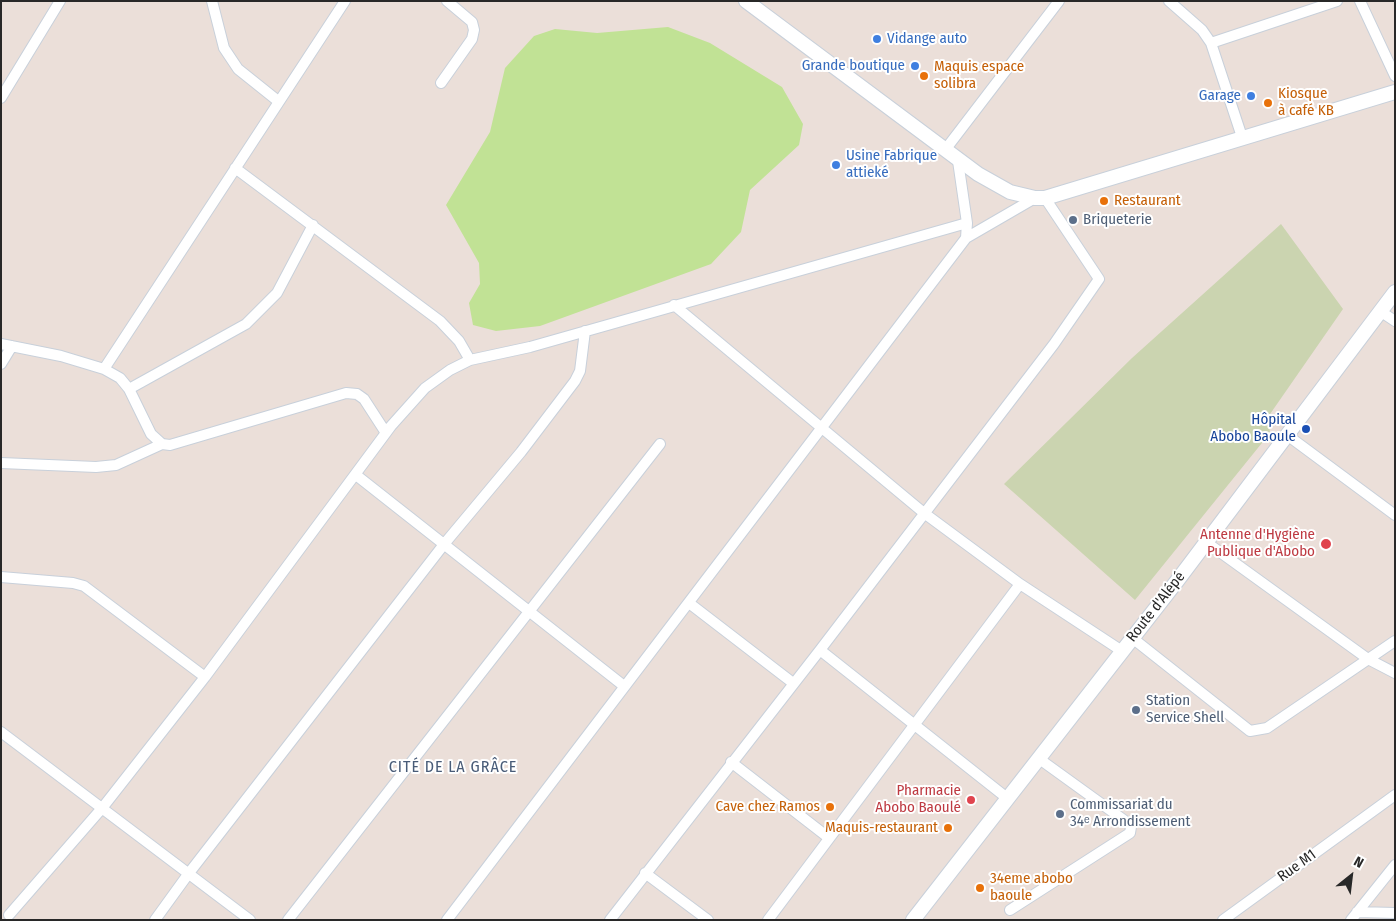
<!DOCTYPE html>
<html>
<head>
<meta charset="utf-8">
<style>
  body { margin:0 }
  #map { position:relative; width:1396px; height:921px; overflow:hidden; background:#ebdfd9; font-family:"Fira Sans Condensed",sans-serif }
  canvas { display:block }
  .frame { position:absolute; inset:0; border:2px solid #282828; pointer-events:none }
  .north { position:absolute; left:1326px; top:851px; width:50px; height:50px; -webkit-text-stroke:4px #fff; paint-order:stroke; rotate:29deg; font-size:14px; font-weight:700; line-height:20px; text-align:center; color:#282828 }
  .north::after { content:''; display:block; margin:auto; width:18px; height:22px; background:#282828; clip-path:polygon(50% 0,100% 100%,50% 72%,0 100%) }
</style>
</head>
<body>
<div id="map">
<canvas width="1396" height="921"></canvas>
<div class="frame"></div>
<div class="north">N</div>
</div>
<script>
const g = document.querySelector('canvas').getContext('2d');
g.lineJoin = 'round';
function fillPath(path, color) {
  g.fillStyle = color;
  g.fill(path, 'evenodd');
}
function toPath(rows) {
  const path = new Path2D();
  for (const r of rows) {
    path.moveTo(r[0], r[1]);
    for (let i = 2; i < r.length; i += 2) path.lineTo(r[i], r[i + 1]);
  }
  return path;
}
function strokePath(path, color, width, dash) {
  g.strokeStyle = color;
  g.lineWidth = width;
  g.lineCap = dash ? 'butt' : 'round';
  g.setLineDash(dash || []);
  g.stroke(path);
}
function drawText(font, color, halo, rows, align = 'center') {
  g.font = font + ' "Fira Sans Condensed",sans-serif';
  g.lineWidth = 4;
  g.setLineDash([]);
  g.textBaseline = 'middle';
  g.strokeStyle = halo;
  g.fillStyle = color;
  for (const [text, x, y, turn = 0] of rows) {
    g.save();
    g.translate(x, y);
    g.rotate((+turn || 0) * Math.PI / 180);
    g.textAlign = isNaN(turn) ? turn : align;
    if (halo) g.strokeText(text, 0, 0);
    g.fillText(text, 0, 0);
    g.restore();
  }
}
const green = toPath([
  [668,27,710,43,782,87,803,124,799,145,750,190,741,232,711,264,540,326,496,331,473,325,469,303,480,284,479,263,446,205,490,132,505,68,534,36,555,29,597,33]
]);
const cemetery = toPath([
  [1281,224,1343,309,1268,417,1270,433,1135,600,1004,484,1132,358]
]);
const street = toPath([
  [212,1,224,48,238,69,278,101],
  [1169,1,1202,30,1211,43,1242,137],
  [1360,1,1395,76],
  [1211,43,1337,1],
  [441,83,472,39,474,30,472,22,447,1],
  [1,98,60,1],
  [945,150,1059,1],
  [235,168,440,321,459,341,470,360],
  [966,238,1035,198],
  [674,305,924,513,1020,584,1122,651],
  [1380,311,1395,321],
  [1,344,61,356,104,369,120,378,129,389,151,434,162,444,170,445,346,393,357,394,364,399,386,433],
  [1,364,12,346],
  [104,369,345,1],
  [129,389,246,324,277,293,313,225],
  [1287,435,1395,515],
  [1,463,96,467,116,465,162,444],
  [356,475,624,686],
  [1206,542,1368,659,1395,673],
  [1,577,73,583,84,586,205,677],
  [689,603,793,683],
  [1131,637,1250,731,1267,728,1395,641],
  [820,650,1007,798],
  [1,732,250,920],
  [731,762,829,838],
  [645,873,708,920],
  [1010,910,1130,833,1131,827,1128,823,1038,758],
  [1357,912,1395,913],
  [9,915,103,807,205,677,391,426,425,388,450,370,470,360,530,347,967,223],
  [155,920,189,873,445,543,521,452,575,381,580,371,585,331],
  [288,920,660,444],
  [447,920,966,238,967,223,958,161],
  [610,920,820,650,1054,344,1099,279,1045,198],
  [768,920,1020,584],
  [1223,920,1395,795],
  [1351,920,1395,865]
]);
const secondary = toPath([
  [746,1,978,174,1010,192,1035,198,1045,198,1395,92],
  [913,920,1177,581,1395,292]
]);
const markers = [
  [877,39,5,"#3f7fe0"],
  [915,66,5,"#3f7fe0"],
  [924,76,5,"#e8710a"],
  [1251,96,5,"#3f7fe0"],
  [1268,103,5,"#e8710a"],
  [836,165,5,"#3f7fe0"],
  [1104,201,5,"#e8710a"],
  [1073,220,5,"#5c6f8a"],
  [1306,429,5,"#1a4fb4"],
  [1326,544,6,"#e0444e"],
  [1136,710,5,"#5c6f8a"],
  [971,800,5,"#e0444e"],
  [830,807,5,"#e8710a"],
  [1060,814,5,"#5c6f8a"],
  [948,828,5,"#e8710a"],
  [980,888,5,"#e8710a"]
];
const shopNames = [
  ["Vidange auto",887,39],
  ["Grande boutique",905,66,"right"],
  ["Garage",1241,96,"right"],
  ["Usine Fabrique",846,156],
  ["attieké",846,173]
];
const foodNames = [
  ["Maquis espace",934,67],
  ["solibra",934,84],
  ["Kiosque",1278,94],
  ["à café KB",1278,111],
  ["Restaurant",1114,201],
  ["Cave chez Ramos",820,807,"right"],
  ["Maquis-restaurant",938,828,"right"],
  ["34eme abobo",990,879],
  ["baoule",990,896]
];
const serviceNames = [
  ["Briqueterie",1083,220],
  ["Station",1146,701],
  ["Service Shell",1146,718],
  ["Commissariat du",1070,805],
  ["34ᵉ Arrondissement",1070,822]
];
const transitNames = [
  ["Hôpital",1296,420],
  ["Abobo Baoule",1296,437]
];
const healthNames = [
  ["Antenne d'Hygiène",1315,535],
  ["Publique d'Abobo",1315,552],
  ["Pharmacie",961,791],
  ["Abobo Baoulé",961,808]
];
const streetNames = [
  ["Route d'Alépé",1156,607,-52],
  ["Rue M1",1297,866,-36]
];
const neighbourhoodNames = [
  ["CITÉ DE LA GRÂCE",453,768]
];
fillPath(green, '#c1e295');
fillPath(cemetery, '#cbd4b0');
strokePath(street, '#c8d0da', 12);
strokePath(secondary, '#c8d0da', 16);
strokePath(street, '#fff', 10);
strokePath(secondary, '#fff', 14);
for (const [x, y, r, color] of markers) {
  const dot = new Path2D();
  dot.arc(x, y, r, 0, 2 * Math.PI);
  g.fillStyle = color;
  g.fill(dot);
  strokePath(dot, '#fff', 2);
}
drawText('15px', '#366cbe', '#fff', shopNames, 'left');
drawText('15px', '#c56008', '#fff', foodNames, 'left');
drawText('15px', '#4e5e75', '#fff', serviceNames, 'left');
drawText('15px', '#164399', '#fff', transitNames, 'right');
drawText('15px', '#be3a42', '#fff', healthNames, 'right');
drawText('15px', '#282828', '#fff', streetNames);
g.letterSpacing = '1px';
drawText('16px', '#495c78', '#fff', neighbourhoodNames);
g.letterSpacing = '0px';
</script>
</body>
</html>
